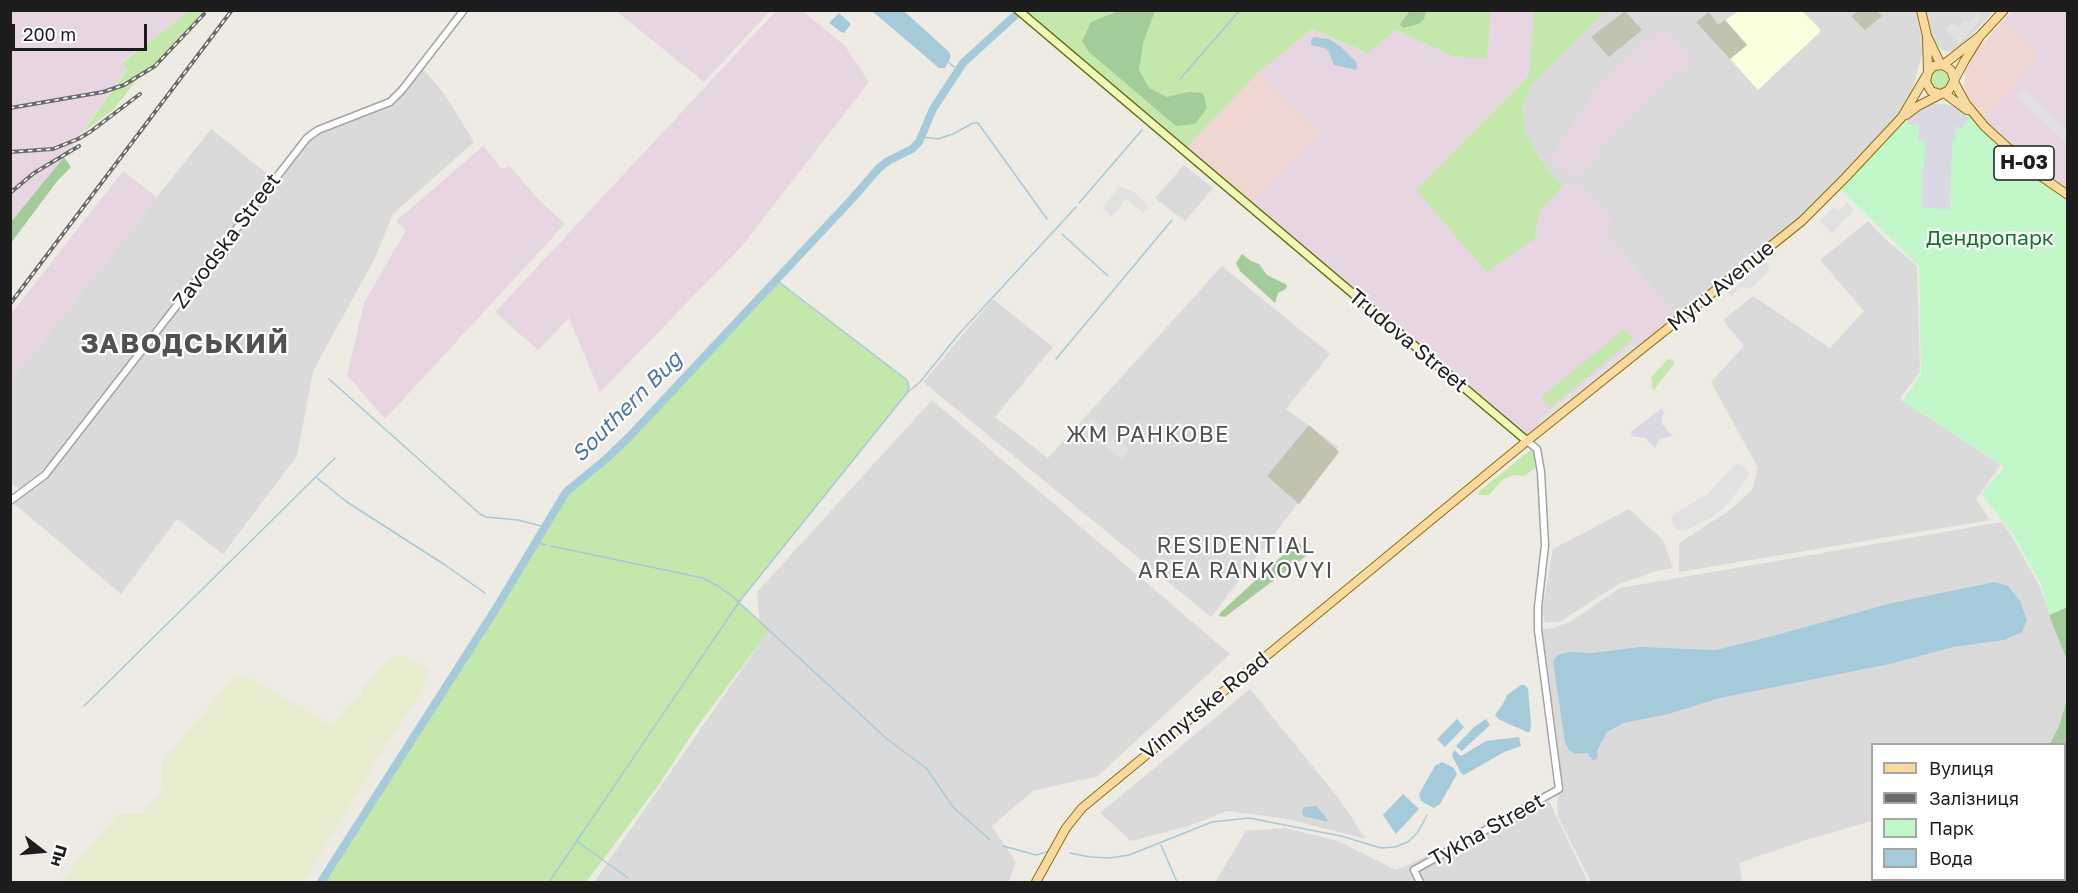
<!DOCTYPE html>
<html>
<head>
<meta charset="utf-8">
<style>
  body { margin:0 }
  #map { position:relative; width:2078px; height:893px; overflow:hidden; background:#eeebe4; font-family:"Golos Text",sans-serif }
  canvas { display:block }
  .frame { position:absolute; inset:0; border:12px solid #1d1d1d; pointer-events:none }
  .legend { position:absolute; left:1871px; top:743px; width:195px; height:138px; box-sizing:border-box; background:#fff; border:2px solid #a5a5a5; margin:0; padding:8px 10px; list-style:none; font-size:18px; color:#1d1d1d }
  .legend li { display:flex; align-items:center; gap:12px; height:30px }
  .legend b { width:30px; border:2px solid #a5a5a5 }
  .north { position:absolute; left:12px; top:821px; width:60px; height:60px; -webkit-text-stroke:4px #fff; paint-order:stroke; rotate:106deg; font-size:16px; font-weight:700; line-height:24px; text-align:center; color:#1d1d1d }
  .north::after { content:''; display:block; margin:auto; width:21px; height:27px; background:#1d1d1d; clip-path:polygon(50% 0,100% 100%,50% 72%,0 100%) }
  .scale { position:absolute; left:12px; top:24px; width:135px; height:27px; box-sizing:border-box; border:3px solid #1d1d1d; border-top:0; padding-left:8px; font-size:18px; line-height:21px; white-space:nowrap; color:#1d1d1d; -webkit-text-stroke:4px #fff; paint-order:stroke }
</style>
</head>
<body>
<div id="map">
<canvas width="2078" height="893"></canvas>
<div class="frame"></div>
<ul class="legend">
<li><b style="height:8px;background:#f8d99f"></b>Вулиця</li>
<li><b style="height:8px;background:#6b6b6b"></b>Залізниця</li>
<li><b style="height:16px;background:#c2f7ca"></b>Парк</li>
<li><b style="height:16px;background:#a5cada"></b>Вода</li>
</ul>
<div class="north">Пн</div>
<div class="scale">200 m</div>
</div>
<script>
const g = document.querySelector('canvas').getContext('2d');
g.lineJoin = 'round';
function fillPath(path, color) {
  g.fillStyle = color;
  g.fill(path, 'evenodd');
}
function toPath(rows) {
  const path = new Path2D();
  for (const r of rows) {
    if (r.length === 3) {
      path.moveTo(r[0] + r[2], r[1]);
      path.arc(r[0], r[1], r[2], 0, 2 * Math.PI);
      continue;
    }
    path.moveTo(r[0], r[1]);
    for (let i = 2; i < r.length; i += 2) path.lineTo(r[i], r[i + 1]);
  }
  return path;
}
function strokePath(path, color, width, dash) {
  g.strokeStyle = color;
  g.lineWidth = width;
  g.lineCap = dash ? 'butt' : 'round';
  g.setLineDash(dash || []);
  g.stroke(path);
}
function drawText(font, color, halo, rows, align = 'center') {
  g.font = font + ' "Golos Text",sans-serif';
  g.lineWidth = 4.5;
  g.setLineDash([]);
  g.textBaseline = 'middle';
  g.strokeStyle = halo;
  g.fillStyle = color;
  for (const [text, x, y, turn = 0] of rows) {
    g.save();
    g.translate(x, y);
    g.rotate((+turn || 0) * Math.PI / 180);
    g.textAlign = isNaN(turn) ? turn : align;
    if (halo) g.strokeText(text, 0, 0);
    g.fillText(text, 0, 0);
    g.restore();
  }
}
const residential = toPath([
  [1606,11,1919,11,1925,43,1909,101,1900,116,1817,205,1679,318,1608,238,1577,185,1563,186,1540,159,1525,131,1522,107,1531,85],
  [1923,11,1994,11,1955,52,1944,51,1932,41],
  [421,66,445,95,474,142,393,214,375,258,313,371,297,456,223,554,177,519,121,594,11,501,24,492,11,483,11,381,211,129,274,179,307,138,390,102],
  [1184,165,1213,188,1185,221,1155,198],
  [1868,221,1883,237,1917,266,1920,372,1901,397,1901,400,2001,465,1976,499,1990,520,1679,572,1679,543,1730,510,1752,490,1758,468,1711,382,1744,346,1723,320,1753,296,1830,348,1864,311,1820,260],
  [1222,266,1330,354,1286,409,1338,447,1331,460,1211,617,923,382,993,299,1053,347,995,417,1048,458],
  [932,400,1230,654,1098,776,1033,791,992,826,1016,862,1009,882,594,882,761,642,757,592],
  [1629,509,1663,540,1673,568,1657,571,1619,584,1559,622,1545,623,1542,611,1553,549],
  [2002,522,2011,535,2039,585,2068,660,2067,722,2057,744,1872,744,1872,821,1809,839,1739,863,1742,882,1591,882,1558,817,1557,803,1559,789,1538,630,1553,628,1570,622,1620,588],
  [1250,689,1340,800,1366,839,1287,819,1227,811,1189,826,1131,841,1100,813],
  [1549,801,1588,882,1215,882,1246,831,1285,828,1338,841,1396,870]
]);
const commercial = toPath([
  [2004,19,2039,50,2033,66,1983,122,1968,103,1964,87,1965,71,1968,61],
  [1259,72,1322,132,1251,205,1185,149]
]);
const industrial = toPath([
  [11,11,189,11,123,61,127,69,64,157,11,222],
  [616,11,770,10,770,11,704,82],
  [776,11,803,11,845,46,869,82,742,246,600,392,569,318,538,350,495,312],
  [1491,11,1534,11,1529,75,1416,190,1535,238,1540,211,1563,186,1577,185,1612,217,1608,238,1679,318,1527,438,1251,205,1321,133,1259,72,1312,29,1366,53,1396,30,1452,56,1487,58],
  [2013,11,2067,11,2067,193,2053,184,1983,122,2032,66,2038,50,2004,19],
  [1662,27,1692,61,1630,117,1576,179,1549,160,1600,83],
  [483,146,502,169,510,166,538,199,565,224,385,419,347,375,364,303,406,230,396,221],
  [123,171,157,197,11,381,11,314]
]);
const education = toPath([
  [1739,11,1802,11,1820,29,1820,32,1758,90,1730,59,1747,45,1725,20]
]);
const construction = toPath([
  [1625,11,1642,30,1609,57,1591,37],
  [1877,11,1882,16,1865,30,1851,16,1859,11],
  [1709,12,1718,25,1725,20,1747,45,1730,59,1696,22],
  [1309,425,1339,452,1299,504,1267,476]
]);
const farmland = toPath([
  [404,656,424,666,428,671,423,691,376,759,361,788,303,882,60,882,118,814,142,814,164,788,161,771,162,762,233,679,244,677,258,683,333,726,346,707,360,696,364,687,374,674,393,657]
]);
const grass = toPath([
  [189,11,207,11,155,66,138,78,114,109,81,134,127,70,123,62],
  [1021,11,1491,11,1487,59,1452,56,1396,30,1367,53,1312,29,1259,72,1185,149],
  [1534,11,1606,11,1531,85,1522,107,1525,131,1540,159,1563,186,1540,211,1535,238,1487,272,1416,190,1529,75],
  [1940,80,10],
  [775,279,907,380,909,387,907,393,739,602,769,631,694,731,660,783,603,860,586,882,321,882,495,610,566,492,606,459,629,437],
  [1623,330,1628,332,1633,339,1550,408,1541,397],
  [1668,359,1673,360,1674,364,1653,391,1651,377],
  [1532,449,1535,451,1537,467,1524,476,1514,475,1502,480,1489,495,1479,495,1478,492]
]);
const forest = toPath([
  [1119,11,1155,11,1143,43,1139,70,1149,88,1167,97,1188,92,1203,93,1207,108,1195,124,1176,126,1089,52,1082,41,1091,22],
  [1410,11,1426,11,1424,19,1418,24,1403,28,1400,24],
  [64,157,71,167,58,180,11,243,11,222],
  [1242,254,1251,261,1259,264,1267,275,1287,285,1286,289,1278,293,1275,303,1240,271,1236,263],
  [1296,543,1299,543,1310,553,1225,617,1219,616,1220,613],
  [2067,607,2067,660,2049,615],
  [2067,686,2067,882,2048,882,2047,880,2064,880,2064,744,2050,744,2059,726,2067,700]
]);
const park = toPath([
  [1944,103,1962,109,1972,116,2067,198,2067,607,2049,615,2041,584,2013,534,1981,494,2005,467,1903,401,1921,374,1919,266,1839,188,1903,119,1919,108,1933,104]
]);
const parking = toPath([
  [1978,13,1982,17,1959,44,1945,29,1952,23,1958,28,1965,20,1969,23],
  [2024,89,2067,130,2067,143,2016,97],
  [1119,187,1131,190,1142,199,1149,208,1143,213,1126,199,1112,216,1102,208],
  [1847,202,1854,210,1832,233,1820,221,1834,207,1839,211],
  [1766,261,1770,270,1750,289,1743,286,1731,296,1728,293],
  [1634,342,1639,346,1544,423,1537,421],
  [1092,418,1129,449,1121,459,1085,428],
  [1739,464,1746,468,1749,475,1729,503,1712,517,1685,531,1676,529,1671,519,1674,514,1709,493,1732,467]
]);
const plaza = toPath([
  [1934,104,1954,106,1962,111,1969,119,1961,129,1956,125,1955,141,1952,141,1950,209,1922,208,1922,169,1924,169,1925,141,1918,140,1919,124,1911,126,1906,121,1917,110],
  [1662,408,1665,413,1662,416,1662,424,1673,436,1659,439,1655,448,1645,438,1632,436,1631,432]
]);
const water = toPath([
  [872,11,904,11,949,52,951,56,945,68,939,68],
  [839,13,851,24,844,33,841,32,829,23],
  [1313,37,1329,39,1340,46,1357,63,1356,70,1334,65,1329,52,1324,48,1311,45,1311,41],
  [1994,582,2008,586,2020,601,2027,620,2022,632,2004,640,1953,647,1894,663,1720,698,1668,714,1624,723,1607,732,1597,751,1598,757,1593,761,1588,753,1575,754,1569,750,1565,742,1553,661,1558,655,1570,652,1592,653,1640,647,1716,650,1773,636,1888,604],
  [1521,685,1524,685,1528,688,1531,724,1530,732,1527,732,1498,719,1495,715,1503,704,1507,695],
  [1457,719,1464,727,1445,747,1437,739],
  [1486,719,1490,725,1462,751,1456,746,1474,727],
  [1519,737,1521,746,1504,752,1464,775,1461,773,1452,756,1454,750,1461,756,1486,741],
  [1442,762,1454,768,1457,774,1440,804,1434,808,1421,801,1419,794,1435,766],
  [1403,794,1419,809,1396,834,1383,815],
  [1316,806,1325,816,1328,822,1303,816,1302,810,1305,807]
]);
const stream = toPath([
  [947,61,958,70],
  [1180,79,1240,10],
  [922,137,938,139,953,134,973,123,978,123,1047,219],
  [1079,203,1142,130],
  [1062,234,1108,276],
  [775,279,907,380,909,387,907,392],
  [1056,359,1172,220],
  [329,379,480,514,486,517,518,520,545,527],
  [317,478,347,502,445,565,485,593],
  [536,542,546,545],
  [551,546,703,578,718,586,731,595,887,739,927,769,953,807,990,840],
  [84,706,335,458],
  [578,842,628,878],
  [1161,845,1177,882],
  [1003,846,1036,855,1049,851],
  [1070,853,1090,857,1110,858,1129,855,1212,822,1249,818,1341,836,1381,848,1395,847,1408,842,1418,832,1427,815],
  [549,882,739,602,907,393,920,382,958,335,1076,207]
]);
const river = toPath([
  [321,882,495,610,566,492,606,459,629,437,851,200,879,168,888,161,912,149,919,142,933,109,963,63,1021,10]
]);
const tertiary = toPath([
  [10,501,45,475,307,138,318,130,390,102,402,90,464,10],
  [1420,882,1414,870,1559,789,1538,630,1538,607,1545,545,1541,472,1537,449,1527,441]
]);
const secondary = toPath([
  [1018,10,1527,441]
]);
const primary = toPath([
  [1921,10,1927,36,1941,65],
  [1927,36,1928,72,1926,82,1931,91,1940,94],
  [1943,65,1980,36,2004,10],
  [1928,72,1934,66,1943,65,1951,70,1954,79],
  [1954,82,1966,104,1985,127,2036,173,2068,195],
  [1944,93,1967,110],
  [1906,115,1918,106,1949,90,1965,60,1980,36],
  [1036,882,1066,828,1082,808,1527,441,1802,221,1845,178,1902,117,1926,76]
]);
const rail = toPath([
  [10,108,103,92,124,85,155,66,204,14],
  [10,152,53,149,78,139,90,132,140,94],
  [10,193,34,173,79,146],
  [10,304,232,10]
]);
const shields = [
  [2024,163,60]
];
const shieldNames = [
  ["Н-03",2024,163]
];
const parkNames = [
  ["Дендропарк",1990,238]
];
const streetNames = [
  ["Zavodska Street",227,241,-53],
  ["Myru Avenue",1721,286,-39],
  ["Trudova Street",1408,341,40],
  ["Vinnytske Road",1205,706,-39],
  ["Tykha Street",1487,830,-29]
];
const waterNames = [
  ["Southern Bug",627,407,-45]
];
const neighbourhoodNames = [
  ["ЖМ РАНКОВЕ",1148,435],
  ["RESIDENTIAL",1236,546],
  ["AREA RANKOVYI",1236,571]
];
const districtNames = [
  ["ЗАВОДСЬКИЙ",185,344]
];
fillPath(residential, '#dbdada');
fillPath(commercial, '#efd6d3');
fillPath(industrial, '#e7d6e2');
fillPath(education, '#fbfedd');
fillPath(construction, '#c1c2af');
fillPath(farmland, '#e8eccf');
fillPath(grass, '#c4e7ab');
fillPath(forest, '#a4cc9a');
fillPath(park, '#c2f7ca');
fillPath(parking, '#e1e1e1');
fillPath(plaza, '#d9d8e4');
fillPath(water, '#a5cada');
strokePath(stream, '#a5cada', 1.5);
strokePath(river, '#a5cada', 8);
strokePath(tertiary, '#a4a4a4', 9);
strokePath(secondary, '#5d7009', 10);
strokePath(primary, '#916e05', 10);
strokePath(tertiary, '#fff', 6);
strokePath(secondary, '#eff7b9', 7);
strokePath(primary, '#f8d99f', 8);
strokePath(rail, '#6b6b6b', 4);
strokePath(rail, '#fff', 1.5, [4.5]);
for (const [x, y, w] of shields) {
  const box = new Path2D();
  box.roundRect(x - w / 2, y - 17, w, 34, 4.5);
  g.fillStyle = '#fff';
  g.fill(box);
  strokePath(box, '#1d1d1d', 1.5);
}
drawText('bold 20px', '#1d1d1d', null, shieldNames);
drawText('21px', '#0f7720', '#fff', parkNames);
drawText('21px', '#1d1d1d', '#fff', streetNames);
drawText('italic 22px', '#4d74a9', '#fff', waterNames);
g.letterSpacing = '1.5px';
drawText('22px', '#505050', '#fff', neighbourhoodNames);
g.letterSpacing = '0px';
g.letterSpacing = '1.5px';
drawText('bold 27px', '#505050', '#fff', districtNames);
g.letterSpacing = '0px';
</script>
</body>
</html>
